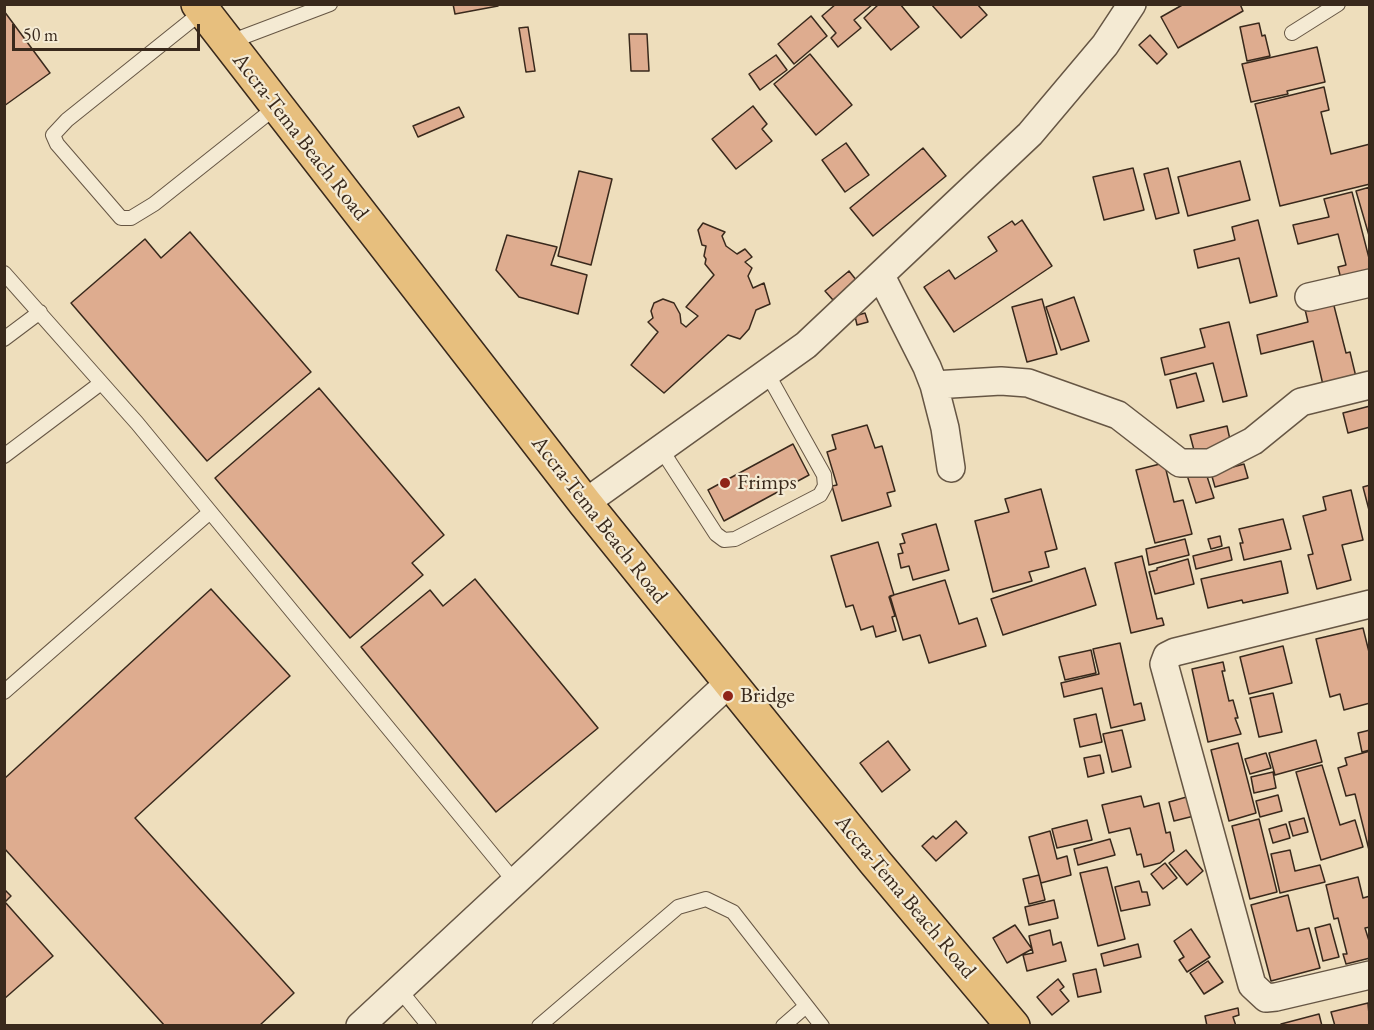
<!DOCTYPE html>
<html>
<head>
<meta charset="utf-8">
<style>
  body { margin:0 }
  #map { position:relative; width:1374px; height:1030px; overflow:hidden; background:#eedebc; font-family:"EB Garamond",serif }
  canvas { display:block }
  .frame { position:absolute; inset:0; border:6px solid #39291c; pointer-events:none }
  .scale { position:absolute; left:12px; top:24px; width:188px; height:27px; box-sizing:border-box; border:3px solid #39291c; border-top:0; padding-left:8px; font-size:18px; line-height:21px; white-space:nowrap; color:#39291c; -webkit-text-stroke:4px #f4ead3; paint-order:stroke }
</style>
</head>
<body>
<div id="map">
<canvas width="1374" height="1030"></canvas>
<div class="frame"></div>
<div class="scale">50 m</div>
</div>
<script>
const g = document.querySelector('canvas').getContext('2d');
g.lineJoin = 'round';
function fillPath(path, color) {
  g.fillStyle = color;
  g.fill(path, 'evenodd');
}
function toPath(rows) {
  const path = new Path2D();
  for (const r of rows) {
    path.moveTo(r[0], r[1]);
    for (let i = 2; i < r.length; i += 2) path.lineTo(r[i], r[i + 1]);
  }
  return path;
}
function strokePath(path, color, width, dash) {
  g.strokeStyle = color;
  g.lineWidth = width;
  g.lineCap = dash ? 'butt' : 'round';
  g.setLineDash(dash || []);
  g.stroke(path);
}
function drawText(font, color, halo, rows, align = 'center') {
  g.font = font + ' "EB Garamond",serif';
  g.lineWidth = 4.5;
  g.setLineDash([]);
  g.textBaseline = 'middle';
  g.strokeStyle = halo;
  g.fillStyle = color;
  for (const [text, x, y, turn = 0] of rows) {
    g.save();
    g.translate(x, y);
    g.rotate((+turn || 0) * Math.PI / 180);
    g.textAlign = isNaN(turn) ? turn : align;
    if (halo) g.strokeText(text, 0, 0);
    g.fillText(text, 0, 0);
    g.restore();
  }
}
const building = toPath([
  [453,4,498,4,498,6,455,14,453,4],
  [836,4,873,4,854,20,861,28,838,47,831,38,836,33,822,16,836,4],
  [879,4,900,4,919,27,891,50,864,18,879,4],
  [931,4,977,4,987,15,961,38,931,4],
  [1184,4,1240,4,1243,11,1178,48,1161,17,1184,4],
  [4,11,50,73,4,106,4,11],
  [811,16,827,36,794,64,778,44,811,16],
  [1259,23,1262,36,1265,35,1270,56,1247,61,1240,27,1259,23],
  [528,27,535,71,526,72,519,28,528,27],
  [629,34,647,34,649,71,631,71,629,34],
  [1150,35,1167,54,1157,64,1139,45,1150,35],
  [1317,47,1325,82,1287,91,1288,94,1251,102,1242,64,1317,47],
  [810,54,852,105,816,135,774,84,810,54],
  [776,55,787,70,760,90,749,74,776,55],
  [1324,87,1329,110,1321,112,1331,154,1370,144,1370,184,1280,206,1255,104,1324,87],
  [753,106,767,124,762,129,772,141,736,169,712,139,753,106],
  [459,107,464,117,418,137,413,126,459,107],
  [846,143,869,175,845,192,822,160,846,143],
  [923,148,946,176,873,236,850,208,923,148],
  [1240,161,1250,200,1188,216,1178,177,1240,161],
  [1133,168,1144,210,1104,220,1093,177,1133,168],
  [1168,168,1179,213,1156,219,1144,174,1168,168],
  [579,171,612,179,591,265,558,256,579,171],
  [1370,187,1370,239,1356,191,1370,187],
  [1352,192,1370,262,1370,276,1342,283,1338,267,1346,265,1338,234,1298,244,1293,225,1329,217,1324,199,1352,192],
  [1022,220,1052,266,954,332,924,287,949,270,955,279,997,251,988,237,1012,221,1015,225,1022,220],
  [1258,220,1277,296,1250,303,1239,258,1198,268,1194,250,1235,240,1232,227,1258,220],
  [703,223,725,232,722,236,726,246,737,254,745,249,752,257,745,262,752,268,748,276,753,288,764,283,770,304,756,310,749,329,740,339,728,335,664,393,631,365,658,332,648,322,653,318,651,311,654,303,663,299,674,303,680,314,681,323,686,327,698,316,686,307,714,275,705,264,706,259,704,256,706,246,702,245,698,230,703,223],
  [190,232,311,372,207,461,71,303,145,239,161,258,190,232],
  [507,235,557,247,551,265,587,275,578,314,519,297,496,270,507,235],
  [849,271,857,281,833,300,825,291,849,271],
  [1074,297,1089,341,1061,350,1046,307,1074,297],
  [1332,298,1346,353,1350,352,1356,377,1323,385,1313,341,1261,354,1257,335,1308,322,1304,305,1332,298],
  [1042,299,1057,354,1027,362,1012,307,1042,299],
  [865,313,868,322,857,325,855,316,865,313],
  [1229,322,1247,396,1223,402,1213,363,1165,375,1161,358,1205,347,1200,329,1229,322],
  [1196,373,1204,401,1177,408,1170,380,1196,373],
  [319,388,444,535,412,563,423,575,350,638,215,478,319,388],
  [1370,406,1370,427,1348,433,1343,413,1370,406],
  [867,425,875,448,882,446,895,491,887,493,891,506,842,521,832,486,837,485,827,452,836,449,832,435,867,425],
  [1227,426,1231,444,1195,454,1190,435,1227,426],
  [793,444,809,475,724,521,708,490,793,444],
  [1168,462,1170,470,1166,470,1174,502,1183,500,1192,534,1155,543,1136,470,1168,462],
  [1244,464,1248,478,1215,487,1211,473,1244,464],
  [1204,467,1214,498,1196,503,1186,472,1204,467],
  [1370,485,1370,514,1363,487,1370,485],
  [1041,489,1057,549,1045,552,1049,567,1029,572,1032,581,993,592,975,521,1009,512,1005,499,1041,489],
  [1351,490,1363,540,1342,545,1351,580,1317,589,1308,555,1313,554,1303,516,1326,510,1323,497,1351,490],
  [1283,519,1291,549,1244,560,1240,543,1243,543,1239,529,1283,519],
  [936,524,949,570,913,580,909,566,901,568,898,554,903,553,900,544,905,543,902,534,936,524],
  [1220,536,1222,546,1211,549,1208,539,1220,536],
  [1185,539,1189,555,1149,565,1146,549,1185,539],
  [878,542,894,595,889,597,895,616,892,617,896,631,876,637,873,626,861,630,853,605,846,607,831,556,878,542],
  [1229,547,1232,560,1196,569,1193,556,1229,547],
  [1142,556,1157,619,1162,618,1164,625,1131,633,1115,563,1142,556],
  [1188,559,1194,584,1155,594,1149,572,1157,570,1157,568,1188,559],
  [1281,561,1288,593,1243,603,1242,600,1208,608,1201,579,1281,561],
  [1085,568,1096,605,1003,635,991,599,1085,568],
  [475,579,598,728,496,812,361,647,430,590,443,606,475,579],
  [945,580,959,624,977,618,986,646,929,663,920,635,903,640,890,596,945,580],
  [211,589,290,676,135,818,294,993,259,1026,165,1026,4,848,4,779,211,589],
  [1363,628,1370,656,1370,703,1344,710,1340,694,1330,697,1316,639,1363,628],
  [1120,643,1134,705,1141,703,1145,720,1111,728,1102,688,1064,697,1061,683,1099,674,1093,649,1120,643],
  [1283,646,1292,683,1249,694,1240,657,1283,646],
  [1091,650,1096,673,1065,680,1059,657,1091,650],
  [1223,662,1225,671,1222,671,1229,701,1233,700,1238,718,1235,718,1241,734,1208,742,1192,669,1223,662],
  [1273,693,1282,732,1259,737,1250,698,1273,693],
  [1096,714,1102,742,1080,747,1074,719,1096,714],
  [1122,730,1131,767,1112,772,1103,734,1122,730],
  [1370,730,1370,750,1362,752,1358,733,1370,730],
  [1316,740,1322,762,1275,775,1269,753,1316,740],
  [888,741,910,770,882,792,860,763,888,741],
  [1238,743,1256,813,1229,821,1211,750,1238,743],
  [1370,751,1370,849,1369,850,1355,794,1346,796,1338,768,1347,765,1345,758,1370,751],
  [1266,753,1271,768,1250,774,1245,759,1266,753],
  [1100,755,1104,773,1088,777,1084,758,1100,755],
  [1322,765,1340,825,1355,820,1363,847,1321,860,1296,772,1322,765],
  [1273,772,1276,788,1254,793,1251,777,1273,772],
  [1278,795,1282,811,1260,817,1256,801,1278,795],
  [1141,796,1144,807,1159,803,1166,833,1170,832,1174,851,1160,863,1144,867,1141,854,1137,855,1130,828,1109,833,1102,805,1141,796],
  [1190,796,1194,816,1174,821,1169,802,1190,796],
  [1304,818,1308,832,1293,836,1289,822,1304,818],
  [1259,819,1277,892,1250,899,1232,826,1259,819],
  [1087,820,1092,840,1057,848,1052,829,1087,820],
  [956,821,967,833,936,861,922,846,933,836,936,839,956,821],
  [1286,824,1290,838,1273,843,1269,829,1286,824],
  [1050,831,1057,859,1067,856,1071,875,1041,883,1029,837,1050,831],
  [1110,839,1115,855,1078,865,1074,849,1110,839],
  [1186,850,1203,871,1187,885,1169,863,1186,850],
  [1290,850,1295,871,1320,865,1325,882,1280,893,1271,854,1290,850],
  [1165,863,1177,878,1163,889,1151,874,1165,863],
  [1107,867,1125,939,1098,946,1080,873,1107,867],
  [1039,875,1045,900,1029,904,1023,879,1039,875],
  [1358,877,1363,898,1370,896,1370,927,1365,928,1370,944,1370,958,1346,964,1343,954,1347,954,1338,918,1334,919,1326,885,1358,877],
  [1139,881,1142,892,1147,892,1150,905,1121,911,1115,887,1139,881],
  [4,889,11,896,5,902,53,956,4,999,4,889],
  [1288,895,1297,931,1309,928,1320,968,1271,981,1251,905,1288,895],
  [1054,900,1058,918,1029,925,1025,907,1054,900],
  [1330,924,1339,957,1323,961,1315,928,1330,924],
  [1015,925,1032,949,1007,963,993,938,1015,925],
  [1191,929,1210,957,1187,972,1179,960,1184,957,1174,941,1191,929],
  [1050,930,1053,945,1061,942,1066,961,1027,971,1023,955,1033,953,1029,936,1050,930],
  [1138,944,1141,957,1104,966,1101,954,1138,944],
  [1208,961,1223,982,1204,994,1190,973,1208,961],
  [1096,969,1101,992,1078,997,1073,974,1096,969],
  [1058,979,1064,987,1060,990,1069,1001,1052,1015,1037,997,1058,979],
  [1368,1003,1370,1026,1335,1026,1331,1012,1368,1003],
  [1238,1008,1239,1015,1233,1017,1236,1026,1207,1026,1205,1016,1238,1008],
  [1319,1014,1322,1026,1281,1026,1281,1024,1319,1014]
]);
const lane = toPath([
  [203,11,67,120,53,135,57,144,121,218,131,218,154,204,276,107],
  [1292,33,1338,4],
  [227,43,330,4],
  [4,273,137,423,515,882],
  [4,339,40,312],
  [661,449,716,534,724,540,735,539,820,495,825,486,824,475,767,373],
  [4,456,101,383],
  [4,692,210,512],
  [399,989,429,1026],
  [539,1026,678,907,706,899,733,912,822,1026],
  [783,1026,806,1006]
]);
const street = toPath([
  [881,276,927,367,934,385,945,428,951,468],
  [1309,297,1370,283],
  [934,385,1001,381,1028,383,1118,415,1180,463,1210,463,1253,441,1301,402,1370,385],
  [585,503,806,345,1030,134,1105,45,1132,4],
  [1370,604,1175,652,1167,656,1164,664,1252,985,1266,998,1276,997,1370,975],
  [360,1026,729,683]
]);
const primary = toPath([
  [198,4,585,503,875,862,1013,1026]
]);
const markers = [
  [725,483,6,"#8f2418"],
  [728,696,6,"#8f2418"]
];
const streetNames = [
  ["Accra-Tema Beach Road",300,137,52],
  ["Accra-Tema Beach Road",599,520,52],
  ["Accra-Tema Beach Road",905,897,50]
];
const poiNames = [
  ["Frimps",737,483],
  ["Bridge",740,696]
];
fillPath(building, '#deac8f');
strokePath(building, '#39291c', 1.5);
strokePath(lane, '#665644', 16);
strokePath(street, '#665644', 30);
strokePath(primary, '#39291c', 36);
strokePath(lane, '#f4ead3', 14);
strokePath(street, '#f4ead3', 27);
strokePath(primary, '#e7bf7e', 33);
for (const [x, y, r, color] of markers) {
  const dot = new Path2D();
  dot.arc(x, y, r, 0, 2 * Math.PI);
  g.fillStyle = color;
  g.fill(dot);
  strokePath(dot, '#f4ead3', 2);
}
drawText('22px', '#39291c', '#f4ead3', streetNames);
drawText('22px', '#39291c', '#f4ead3', poiNames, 'left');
</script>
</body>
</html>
